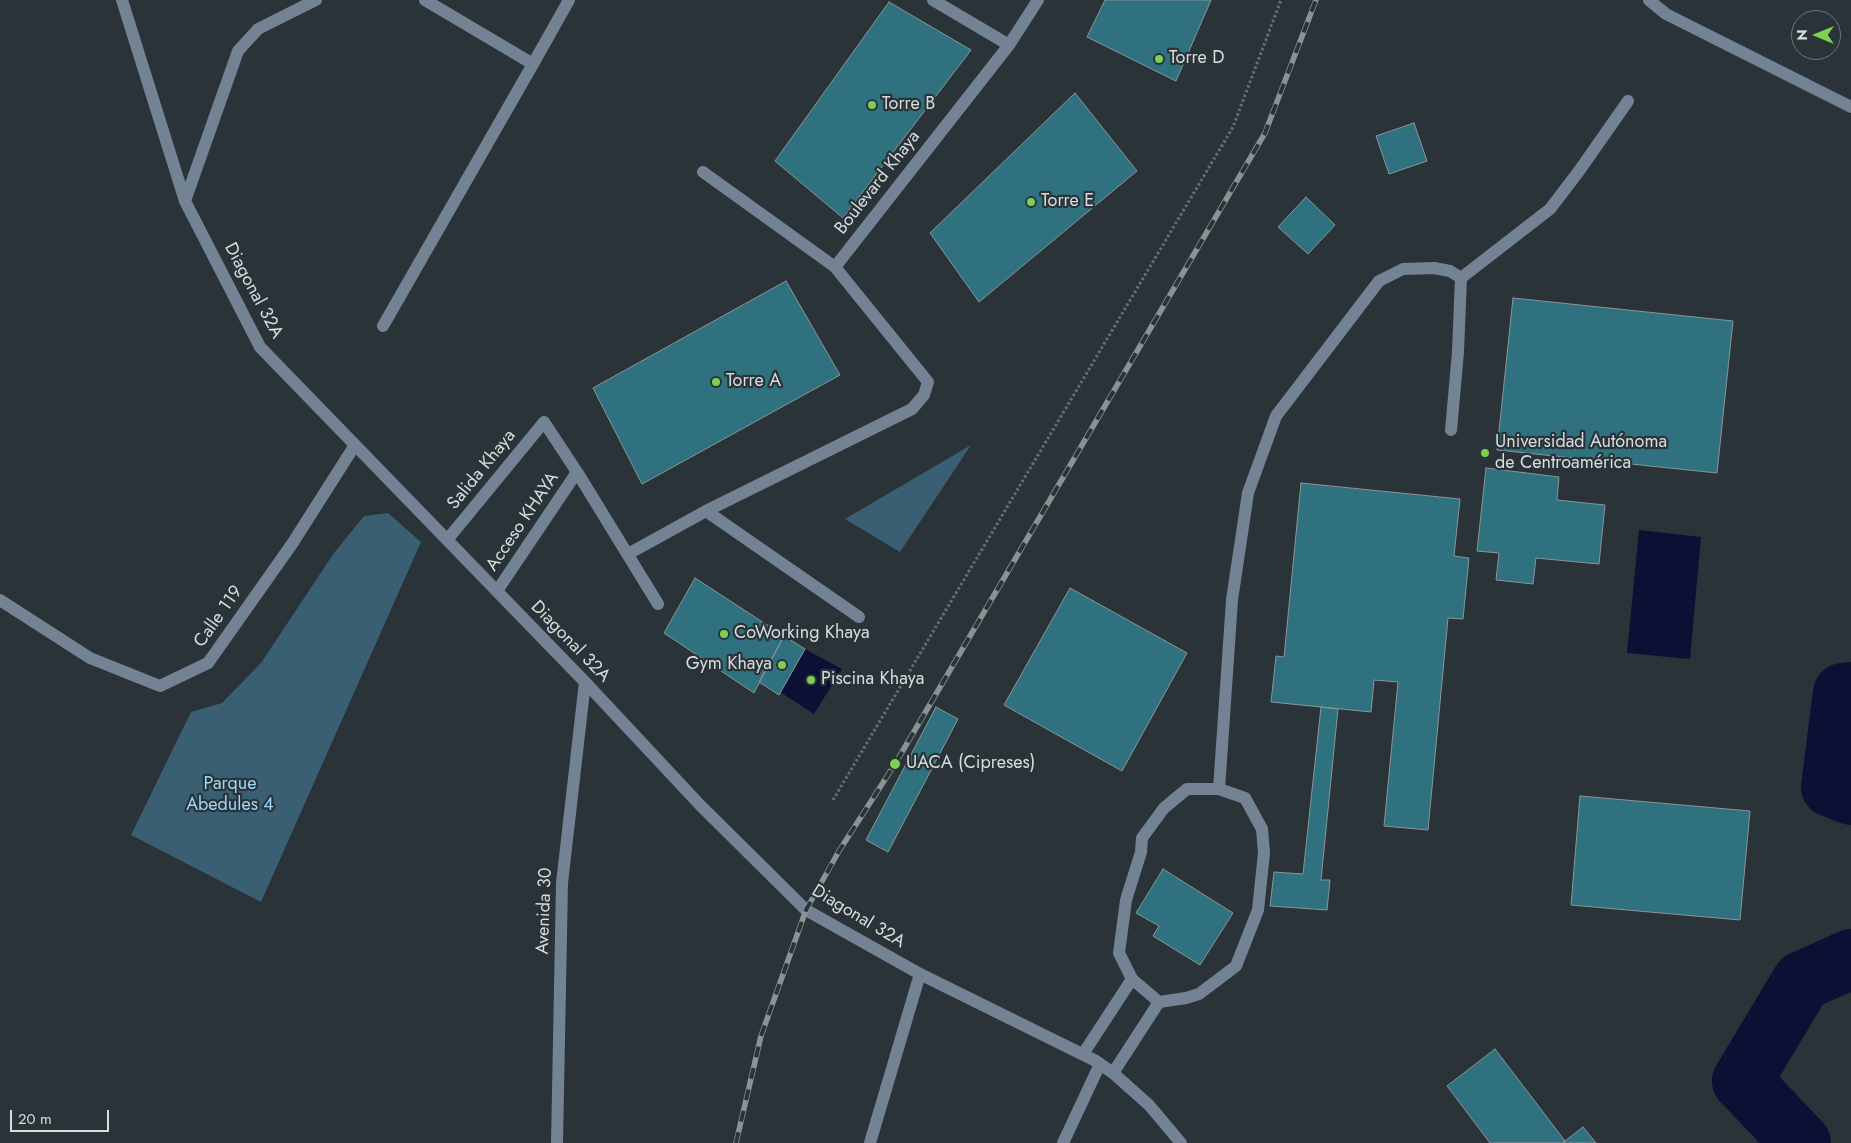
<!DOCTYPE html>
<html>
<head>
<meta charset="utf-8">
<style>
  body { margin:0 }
  #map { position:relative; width:1851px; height:1143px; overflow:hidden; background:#2a3338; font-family:Jost,sans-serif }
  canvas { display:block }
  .north { position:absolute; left:1791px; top:10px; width:50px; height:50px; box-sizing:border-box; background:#2a3338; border:1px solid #6f777b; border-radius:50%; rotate:270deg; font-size:14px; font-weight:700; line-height:20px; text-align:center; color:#d7dcdf }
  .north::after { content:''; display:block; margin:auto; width:18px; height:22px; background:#7ed053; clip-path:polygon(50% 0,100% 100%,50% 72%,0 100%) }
  .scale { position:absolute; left:10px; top:1110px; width:99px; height:22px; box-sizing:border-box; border:2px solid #d7dcdf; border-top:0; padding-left:6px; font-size:15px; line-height:18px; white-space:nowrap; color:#d7dcdf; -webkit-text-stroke:4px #2a3338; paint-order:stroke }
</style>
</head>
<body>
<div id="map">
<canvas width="1851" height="1143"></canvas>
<div class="north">N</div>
<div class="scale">20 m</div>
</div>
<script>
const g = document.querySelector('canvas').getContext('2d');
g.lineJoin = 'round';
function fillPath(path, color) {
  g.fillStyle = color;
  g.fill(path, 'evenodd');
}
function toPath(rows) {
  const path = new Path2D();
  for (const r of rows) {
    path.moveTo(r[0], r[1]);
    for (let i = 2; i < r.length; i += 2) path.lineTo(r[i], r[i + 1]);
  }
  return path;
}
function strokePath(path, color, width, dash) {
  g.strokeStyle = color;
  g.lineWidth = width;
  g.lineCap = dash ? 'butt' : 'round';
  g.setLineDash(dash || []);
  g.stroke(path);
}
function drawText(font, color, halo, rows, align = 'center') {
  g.font = font + ' Jost,sans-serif';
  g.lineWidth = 4.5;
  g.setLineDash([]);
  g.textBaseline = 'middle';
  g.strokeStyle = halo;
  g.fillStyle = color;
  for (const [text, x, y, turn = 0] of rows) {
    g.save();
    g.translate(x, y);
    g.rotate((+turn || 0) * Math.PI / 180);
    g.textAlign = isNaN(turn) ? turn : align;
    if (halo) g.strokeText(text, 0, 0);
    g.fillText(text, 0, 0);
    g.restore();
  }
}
const green = toPath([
  [971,445,900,552,845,519],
  [388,513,421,542,261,902,131,835,191,712,222,703,261,663,334,553,364,516]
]);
const water = toPath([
  [1639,530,1701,537,1690,659,1627,653],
  [805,649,842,669,814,714,780,692]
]);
const river = toPath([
  [1851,692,1843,693,1831,787,1851,795],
  [1801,1143,1742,1081,1802,981,1851,959]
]);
const building = toPath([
  [1105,0,1211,0,1176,81,1087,37,1105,0],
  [889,2,971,50,843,218,775,161,889,2],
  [1075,93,1137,171,979,302,930,233,1075,93],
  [1414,123,1427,161,1389,174,1376,136,1414,123],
  [1306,197,1335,225,1308,254,1278,227,1306,197],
  [786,281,840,375,642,484,593,388,786,281],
  [1513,298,1733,321,1717,473,1497,450,1513,298],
  [1486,468,1559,477,1557,500,1605,505,1599,564,1536,558,1533,584,1496,580,1499,553,1477,551,1486,468],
  [1301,483,1460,499,1454,556,1469,558,1463,619,1448,618,1428,830,1384,826,1398,682,1374,680,1371,712,1271,702,1276,656,1284,657,1301,483],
  [695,578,784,636,754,693,664,633,695,578],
  [1070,588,1187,653,1122,771,1004,705,1070,588],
  [784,636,805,649,779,695,759,682,784,636],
  [936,707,958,719,888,852,866,840,936,707],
  [1321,707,1338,709,1321,880,1330,880,1327,910,1270,906,1274,872,1303,874,1321,707],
  [1580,796,1750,811,1740,920,1571,905,1580,796],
  [1163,869,1233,913,1200,965,1153,936,1159,926,1136,913,1163,869],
  [1495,1049,1565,1141,1562,1143,1490,1143,1447,1086,1495,1049],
  [1583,1127,1596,1143,1562,1143,1565,1141,1583,1127]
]);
const path = toPath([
  [833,800,1233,127,1281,0]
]);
const minor = toPath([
  [122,0,185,201,260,347,585,682,700,805,806,910,920,974,1096,1061,1113,1073,1149,1105,1181,1143],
  [425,0,533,64,569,0],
  [933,0,1009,45],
  [1649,0,1666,14,1851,107],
  [185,201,238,51,258,29,316,0],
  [835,267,1009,45,1038,0],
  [1461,278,1550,209,1579,171,1628,101],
  [383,326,533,64],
  [706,511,859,617],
  [447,540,544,422,577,472,658,604],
  [628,554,706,511,912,409,924,395,928,382,835,267,703,172],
  [497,591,577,472],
  [0,600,90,658,160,686,208,663,292,544,355,445],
  [1219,789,1232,600,1248,493,1276,416,1379,281,1403,269,1434,268,1450,271,1461,278,1458,352,1451,430],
  [1083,1054,1132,979],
  [1113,1073,1159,1002,1186,998,1199,994,1236,966,1258,910,1264,853,1262,829,1245,798,1219,789,1187,789,1164,808,1142,838,1141,852,1126,900,1119,953,1132,979,1159,1002],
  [557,1143,562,883,585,682],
  [870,1143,920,974],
  [1063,1143,1100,1064]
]);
const rail = toPath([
  [736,1143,761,1036,806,910,839,851,895,764,1265,133,1316,0]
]);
const markers = [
  [1159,59,5,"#7ed053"],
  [872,105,5,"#7ed053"],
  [1031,202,5,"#7ed053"],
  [716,382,5,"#7ed053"],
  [1485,453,5,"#7ed053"],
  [724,634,5,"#7ed053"],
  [782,665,5,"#7ed053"],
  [811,680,5,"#7ed053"],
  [895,764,6,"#7ed053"]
];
const poiNames = [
  ["Torre D",1169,59],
  ["Torre B",882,105],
  ["Torre E",1041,202],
  ["Torre A",726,382],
  ["Universidad Autónoma",1495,443],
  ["de Centroamérica",1495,464],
  ["CoWorking Khaya",734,634],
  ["Gym Khaya",772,665,"right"],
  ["Piscina Khaya",821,680],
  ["UACA (Cipreses)",906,764]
];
const streetNames = [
  ["Boulevard Khaya",878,183,-52],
  ["Diagonal 32A",253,291,62],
  ["Salida Khaya",482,470,-51],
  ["Acceso KHAYA",523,522,-56],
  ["Calle 119",219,617,-55],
  ["Diagonal 32A",570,642,46],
  ["Avenida 30",545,911,-88],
  ["Diagonal 32A",858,917,31]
];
const parkNames = [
  ["Parque",230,785],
  ["Abedules 4",230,806]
];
fillPath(green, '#3b5f72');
fillPath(water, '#0a1134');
strokePath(river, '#0a1134', 60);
fillPath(building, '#2f717f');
strokePath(building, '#8a9698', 1);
strokePath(path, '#676f73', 3, [2.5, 2.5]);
strokePath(minor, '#748394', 12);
strokePath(rail, '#8b9296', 5.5);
strokePath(rail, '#2a3338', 4, [11]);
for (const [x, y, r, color] of markers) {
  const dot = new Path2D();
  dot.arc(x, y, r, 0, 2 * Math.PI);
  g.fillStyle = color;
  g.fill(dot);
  strokePath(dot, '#2a3338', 2);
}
drawText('18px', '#d7dcdf', '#2a3338', poiNames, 'left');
drawText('18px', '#d7dcdf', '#2a3338', streetNames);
drawText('18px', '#9ad9fb', '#2a3338', parkNames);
</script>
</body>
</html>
